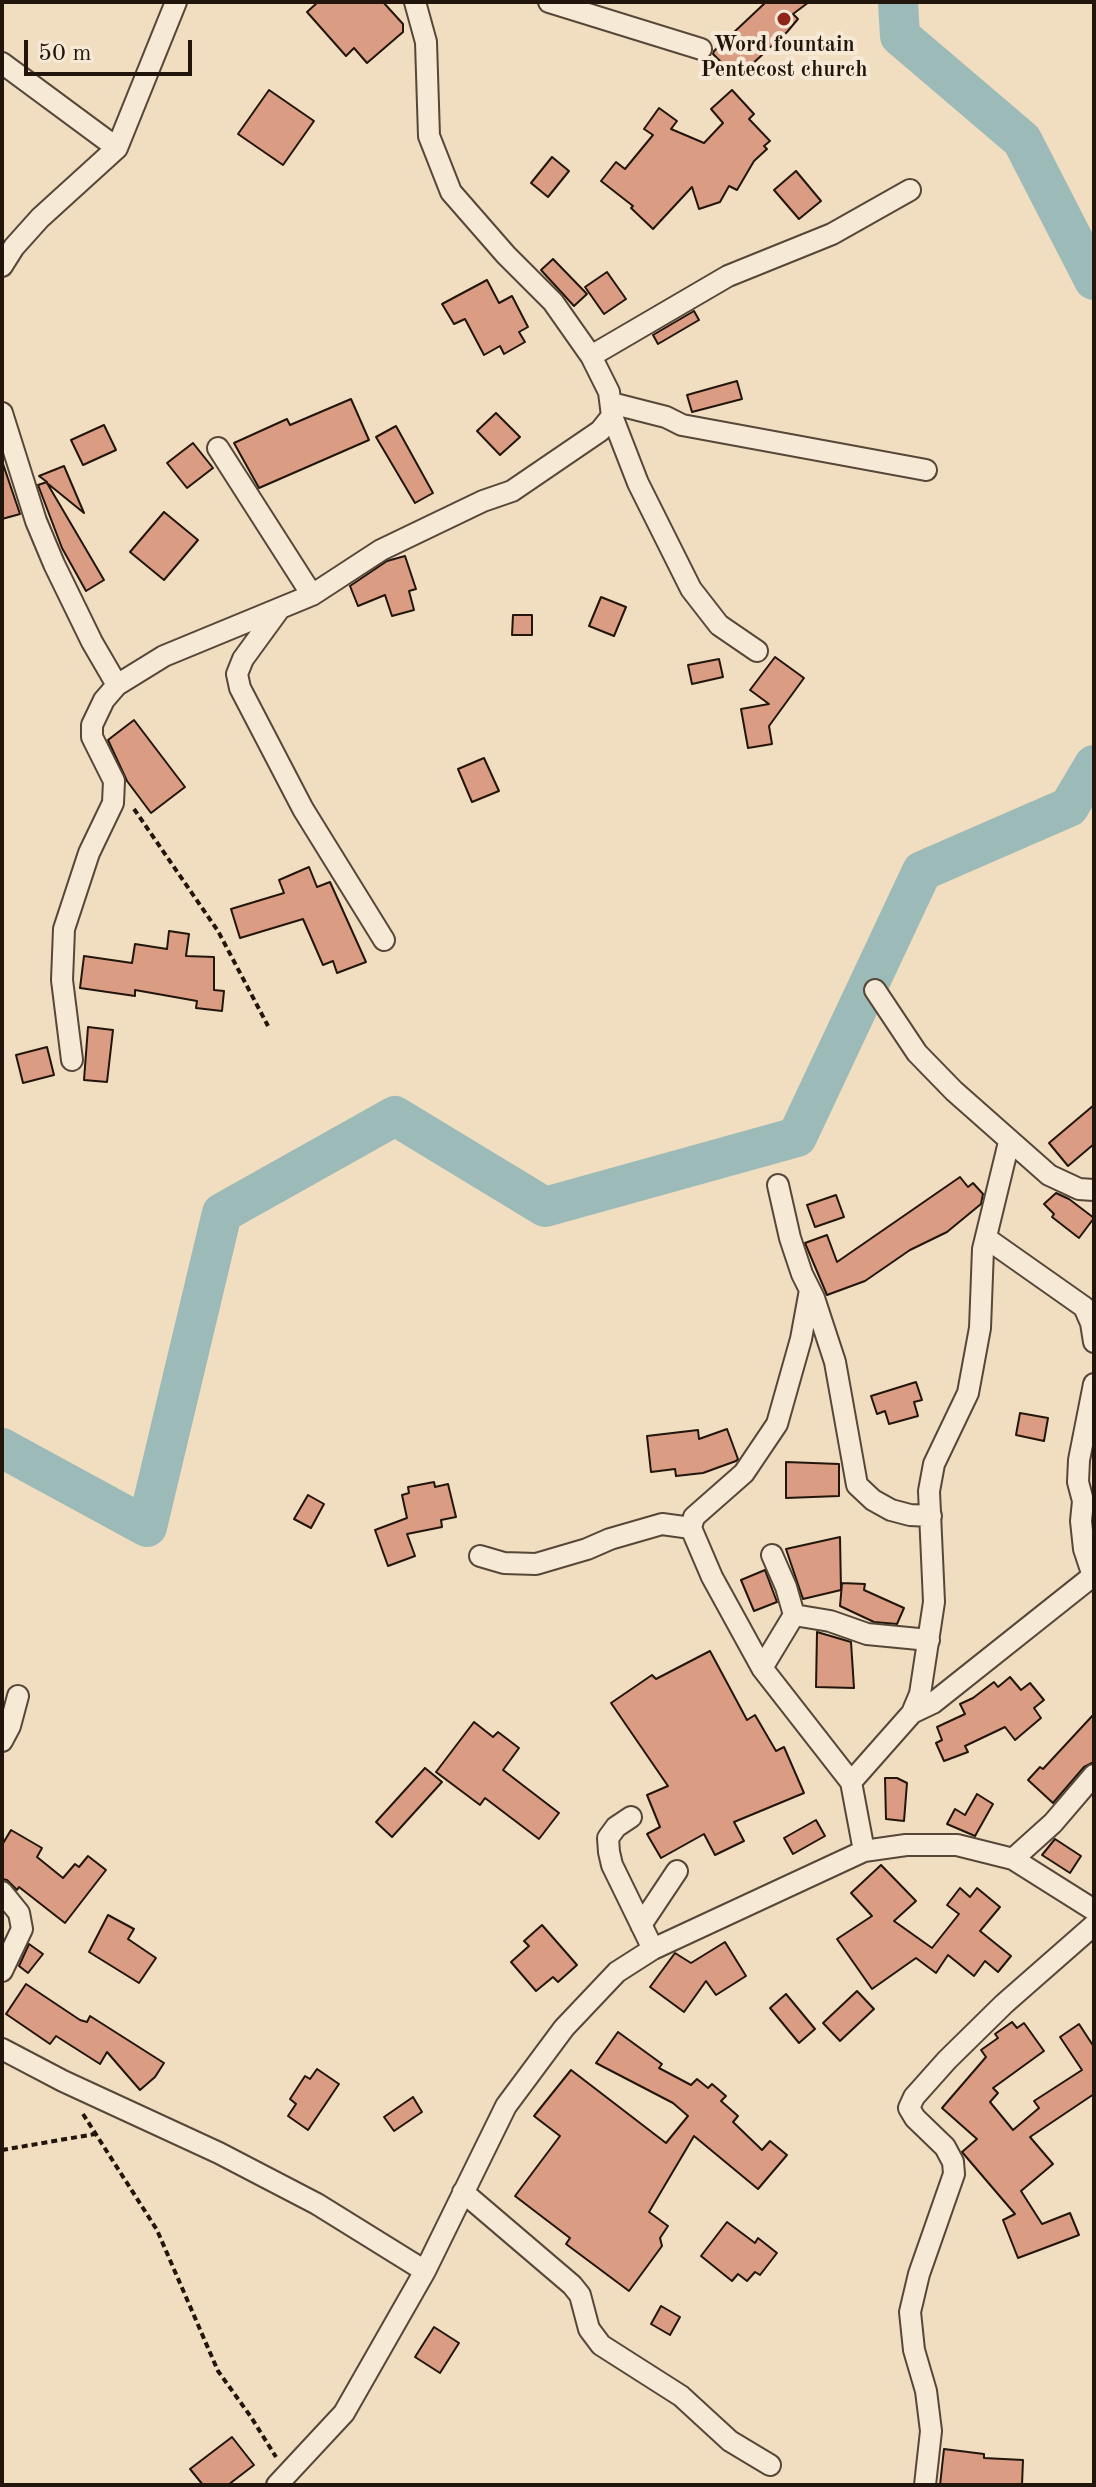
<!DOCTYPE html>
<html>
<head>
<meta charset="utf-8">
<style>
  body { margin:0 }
  #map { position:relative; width:1096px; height:2487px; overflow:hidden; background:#f1ddc0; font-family:"Old Standard TT",serif }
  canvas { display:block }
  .frame { position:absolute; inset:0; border:4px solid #22150b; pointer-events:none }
  .scale { position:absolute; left:24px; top:40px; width:168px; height:36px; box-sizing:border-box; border:4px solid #22150b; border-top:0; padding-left:10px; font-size:24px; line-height:28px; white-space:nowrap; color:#22150b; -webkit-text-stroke:6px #f6e9d6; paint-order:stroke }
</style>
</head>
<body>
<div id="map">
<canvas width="1096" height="2487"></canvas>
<div class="frame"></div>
<div class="scale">50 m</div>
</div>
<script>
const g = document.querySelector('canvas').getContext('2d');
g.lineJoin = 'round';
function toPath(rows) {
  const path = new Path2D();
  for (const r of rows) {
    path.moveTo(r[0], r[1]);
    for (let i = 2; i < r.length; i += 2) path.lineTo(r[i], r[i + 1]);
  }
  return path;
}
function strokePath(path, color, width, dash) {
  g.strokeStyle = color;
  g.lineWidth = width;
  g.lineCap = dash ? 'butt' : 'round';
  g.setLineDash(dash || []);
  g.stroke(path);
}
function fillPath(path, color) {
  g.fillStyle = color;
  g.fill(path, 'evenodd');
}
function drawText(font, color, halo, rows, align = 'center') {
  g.font = font + ' "Old Standard TT",serif';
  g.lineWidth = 8;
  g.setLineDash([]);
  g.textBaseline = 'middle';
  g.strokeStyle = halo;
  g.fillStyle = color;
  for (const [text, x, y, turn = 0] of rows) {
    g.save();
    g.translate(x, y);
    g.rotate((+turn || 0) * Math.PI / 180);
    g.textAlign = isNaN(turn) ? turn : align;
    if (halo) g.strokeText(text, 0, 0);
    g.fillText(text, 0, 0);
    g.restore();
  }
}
const river = toPath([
  [898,2,900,36,1022,140,1094,280],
  [2,1448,147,1527,222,1213,395,1116,545,1207,797,1137,922,871,1069,807,1094,765]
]);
const building = toPath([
  [318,2,383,2,403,24,403,32,367,63,354,48,346,56,307,12,318,2],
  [766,2,809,2,793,14,798,19,787,32,737,78,713,54,714,51,766,2],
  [269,90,314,121,283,165,238,134,269,90],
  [732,90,754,114,749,119,770,141,764,146,767,149,754,161,737,190,729,186,720,202,699,209,692,187,653,229,631,208,633,206,601,181,616,162,625,169,653,135,644,129,659,108,677,121,671,129,704,143,723,123,711,109,732,90],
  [552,157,569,171,548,197,531,183,552,157],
  [796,171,821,201,799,219,774,190,796,171],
  [553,259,587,294,574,306,541,270,553,259],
  [607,272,626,299,604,314,585,287,607,272],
  [487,280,499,303,512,296,528,327,519,332,525,342,504,354,500,346,484,355,465,319,454,324,442,304,487,280],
  [694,311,699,320,658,344,653,335,694,311],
  [737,381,742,399,692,412,687,395,737,381],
  [351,399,369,440,259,488,234,443,287,419,290,425,351,399],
  [496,413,520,437,500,455,477,431,496,413],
  [104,425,116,450,83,465,71,440,104,425],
  [396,426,433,493,415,503,376,437,396,426],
  [193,443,213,468,187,488,167,463,193,443],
  [2,461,20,514,2,519,2,461],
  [64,466,84,513,47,483,104,580,86,591,62,548,38,485,47,482,39,476,64,466],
  [164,512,198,540,164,580,130,552,164,512],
  [405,556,416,589,409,591,414,610,392,616,385,595,358,606,350,586,387,561,405,556],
  [601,597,626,607,614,636,589,626,601,597],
  [513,615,532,615,532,635,512,635,513,615],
  [775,657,804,678,769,726,772,744,748,748,741,709,769,704,750,690,775,657],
  [719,659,723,677,692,684,688,665,719,659],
  [134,720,185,787,151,813,127,781,108,740,134,720],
  [484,758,499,791,472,802,458,769,484,758],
  [309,867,317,887,330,882,366,962,337,973,333,961,323,965,303,919,240,938,231,909,284,893,279,880,309,867],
  [169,931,189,934,186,956,214,957,214,990,224,991,222,1011,196,1008,197,1001,135,990,135,996,80,988,84,956,132,963,135,944,167,949,169,931],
  [88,1027,113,1030,107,1082,84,1080,88,1027],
  [47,1047,54,1075,23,1083,16,1055,47,1047],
  [1094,1105,1094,1144,1068,1166,1049,1143,1094,1105],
  [960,1177,968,1187,973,1183,983,1194,981,1204,947,1232,910,1250,865,1281,827,1295,805,1243,827,1235,837,1262,960,1177],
  [1056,1193,1069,1199,1094,1218,1079,1238,1052,1217,1054,1214,1044,1204,1056,1193],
  [836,1195,844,1217,815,1227,807,1205,836,1195],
  [916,1382,922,1400,914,1402,918,1416,889,1424,885,1411,877,1414,871,1396,916,1382],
  [1020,1413,1048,1418,1044,1441,1016,1435,1020,1413],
  [727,1429,738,1459,736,1461,703,1473,676,1476,675,1469,651,1472,647,1436,698,1430,699,1439,727,1429],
  [786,1462,839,1464,839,1496,786,1498,786,1462],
  [434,1482,435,1487,448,1484,456,1517,441,1520,442,1527,407,1534,415,1556,388,1566,375,1530,407,1518,402,1495,409,1493,408,1487,434,1482],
  [308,1495,324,1504,311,1528,294,1519,308,1495],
  [840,1537,841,1590,803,1599,786,1549,840,1537],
  [765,1570,777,1602,754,1611,741,1580,765,1570],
  [842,1583,865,1584,864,1590,904,1608,897,1624,874,1622,840,1606,842,1583],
  [817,1632,851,1642,854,1688,816,1687,817,1632],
  [710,1651,747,1720,755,1715,776,1751,784,1747,804,1793,734,1822,744,1841,715,1855,704,1834,661,1858,647,1834,660,1827,647,1795,668,1786,611,1703,652,1675,656,1679,710,1651],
  [1010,1677,1021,1690,1030,1683,1044,1700,1034,1708,1041,1718,1015,1740,1005,1727,965,1746,968,1752,944,1761,936,1743,942,1740,937,1727,965,1714,960,1704,973,1698,994,1682,998,1687,1010,1677],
  [1094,1714,1094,1762,1084,1767,1053,1803,1028,1780,1040,1767,1043,1769,1094,1714],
  [474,1722,493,1737,498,1732,519,1748,503,1770,559,1813,539,1839,485,1798,480,1805,436,1772,474,1722],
  [425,1768,442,1782,392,1837,376,1822,425,1768],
  [885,1778,897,1778,907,1783,904,1821,886,1819,885,1778],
  [977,1794,993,1804,975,1836,947,1824,955,1809,965,1815,977,1794],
  [816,1820,825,1836,793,1854,784,1838,816,1820],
  [11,1830,42,1848,37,1857,63,1878,75,1864,79,1867,88,1856,106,1870,65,1923,19,1887,17,1890,7,1880,2,1879,2,1845,11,1830],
  [1055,1839,1081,1856,1070,1873,1042,1855,1055,1839],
  [881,1865,916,1901,894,1921,932,1948,959,1914,947,1905,960,1888,970,1897,977,1888,1000,1907,980,1931,1011,1956,998,1972,985,1961,974,1976,948,1955,936,1973,916,1958,872,1989,837,1939,872,1916,851,1893,881,1865],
  [108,1915,134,1929,128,1939,156,1958,139,1983,89,1952,108,1915],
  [542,1925,577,1965,558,1982,553,1977,536,1991,511,1962,529,1946,524,1941,542,1925],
  [725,1942,746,1976,716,1995,706,1981,684,2012,650,1987,675,1953,691,1963,725,1942],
  [29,1944,43,1954,28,1973,19,1966,29,1944],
  [26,1984,80,2020,87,2022,90,2016,164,2063,155,2077,140,2090,107,2052,100,2064,56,2036,50,2044,6,2014,26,1984],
  [857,1991,874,2009,840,2041,823,2023,857,1991],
  [786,1994,815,2029,799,2043,770,2008,786,1994],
  [1012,2022,1017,2028,1024,2023,1044,2051,993,2088,998,2093,990,2102,1013,2130,1039,2108,1034,2101,1082,2070,1060,2037,1079,2024,1094,2047,1094,2094,1030,2137,1053,2164,1021,2191,1042,2224,1070,2213,1079,2235,1018,2258,1003,2220,1015,2214,962,2152,977,2139,942,2108,986,2057,981,2050,998,2038,995,2034,1012,2022],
  [618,2032,662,2064,659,2068,691,2085,697,2079,708,2088,712,2084,726,2096,721,2101,738,2116,733,2122,762,2150,770,2141,787,2155,758,2189,694,2136,649,2212,668,2226,660,2238,662,2246,629,2291,566,2244,570,2238,515,2196,560,2136,534,2116,571,2070,666,2143,688,2116,673,2103,596,2063,618,2032],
  [317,2069,339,2084,308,2130,288,2116,296,2104,290,2099,305,2076,310,2079,317,2069],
  [413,2097,422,2112,394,2131,384,2117,413,2097],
  [727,2222,755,2243,758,2238,777,2253,760,2275,755,2272,747,2281,738,2274,732,2281,701,2256,727,2222],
  [661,2306,680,2317,670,2335,651,2324,661,2306],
  [434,2327,459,2343,440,2373,415,2357,434,2327],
  [232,2437,254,2465,228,2485,203,2485,190,2469,232,2437],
  [944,2449,984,2454,984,2458,1023,2460,1022,2485,940,2485,944,2449]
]);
const path = toPath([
  [134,809,218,931,268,1026],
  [83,2114,157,2230,218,2371,251,2417,276,2457],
  [2,2150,95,2134]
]);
const minor = toPath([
  [549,2,701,49],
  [2,63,117,148],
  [2,266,14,247,40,218,117,148,176,2],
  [591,356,728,276,832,234,910,190],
  [611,403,666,417,682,425,926,470],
  [2,413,36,521,54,564,92,642,117,685],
  [612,416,638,483,691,589,719,625,757,651],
  [218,448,312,595],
  [278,611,243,659,237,674,240,688,303,809,384,940],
  [875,990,917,1053,954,1091,1049,1175,1079,1189,1094,1190],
  [72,1060,62,980,64,929,89,853,113,803,114,781,92,737,92,725,104,700,117,685,164,656,312,595,381,550,483,501,512,491,600,431,612,416,609,392,591,356,553,302,506,255,451,192,429,136,426,42,415,2],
  [778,1185,790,1238,802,1274,814,1298,835,1362,857,1485,873,1500,891,1510,910,1515,931,1516],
  [986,1238,1084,1307,1091,1323,1094,1342],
  [810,1290,801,1339,777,1424,744,1473,694,1517,691,1528,712,1577,762,1668,851,1782,864,1851],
  [480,1556,504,1563,536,1564,587,1549,610,1539,662,1524,691,1528],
  [1093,1576,1084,1549,1081,1521,1083,1501,1078,1482,1079,1460,1094,1384],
  [794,1615,830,1621,867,1634,929,1640],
  [762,1668,794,1615,786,1587,772,1555],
  [912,1713,933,1703,1094,1575],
  [2,1741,10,1726,18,1696],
  [851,1782,912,1713,920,1694,934,1602,929,1491,934,1464,968,1393,980,1328,983,1249,1009,1142],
  [631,1817,616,1827,608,1838,609,1852,612,1865,653,1949],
  [1013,1859,1053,1823,1094,1775],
  [2,1892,19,1913,22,1929,2,1971],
  [641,1925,677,1871],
  [2,2049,63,2081,219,2153,317,2204,425,2271],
  [463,2192,572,2285,580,2295,589,2329,601,2345,681,2396,730,2441,770,2465],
  [277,2485,344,2413,425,2271,506,2106,564,2028,617,1972,653,1949,864,1851,906,1845,957,1845,1013,1859,1094,1910],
  [925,2485,931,2431,926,2391,914,2350,910,2312,919,2274,954,2174,953,2162,945,2147,915,2118,909,2108,914,2097,947,2060,1004,2004,1094,1925]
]);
const markers = [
  [784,19,8,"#8f2418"]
];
const poiNames = [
  ["Word fountain",784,45],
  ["Pentecost church",784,70]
];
strokePath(river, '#9cbbb8', 40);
fillPath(building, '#da9c82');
strokePath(building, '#22150b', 2);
strokePath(minor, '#564738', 24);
strokePath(path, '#22150b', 4, [6, 4]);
strokePath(minor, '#f6e9d6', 20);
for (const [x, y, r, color] of markers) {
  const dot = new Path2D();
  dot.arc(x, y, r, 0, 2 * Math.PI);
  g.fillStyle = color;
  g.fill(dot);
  strokePath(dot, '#f6e9d6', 3);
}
drawText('bold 22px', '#22150b', '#f6e9d6', poiNames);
</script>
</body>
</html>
